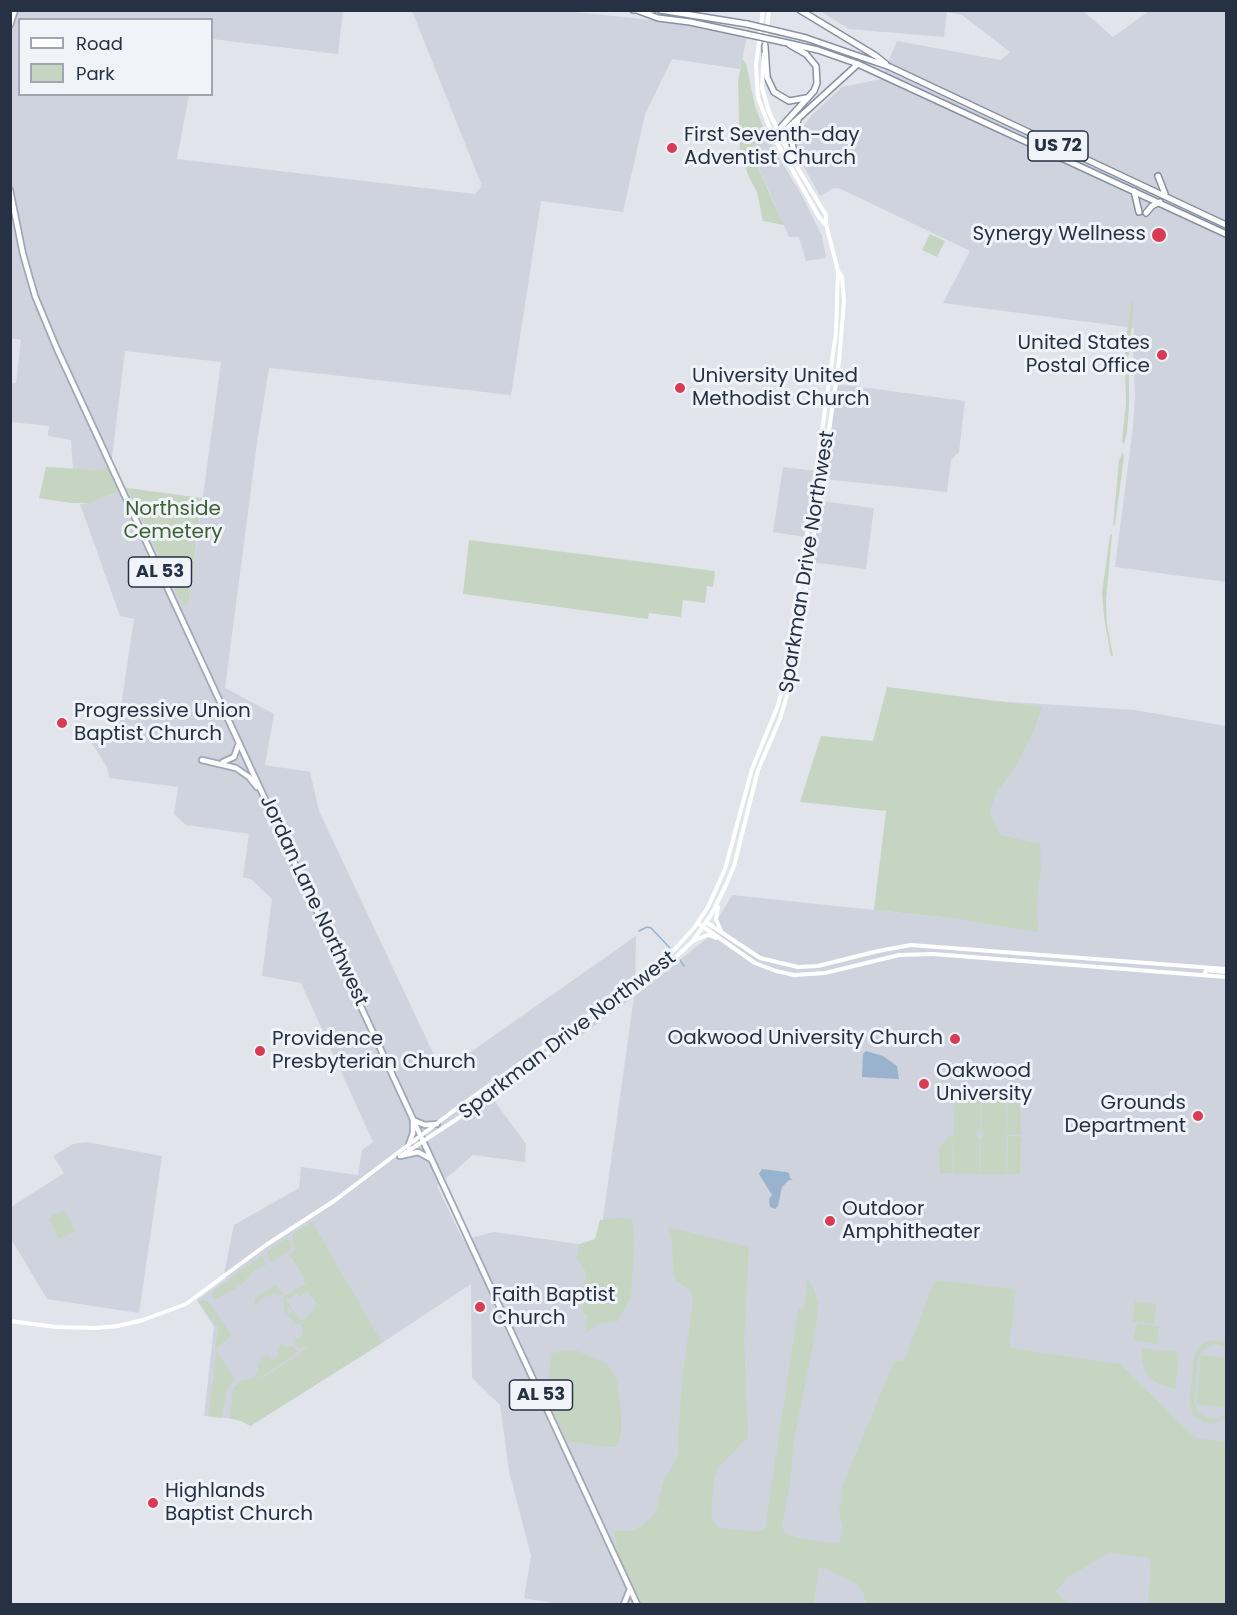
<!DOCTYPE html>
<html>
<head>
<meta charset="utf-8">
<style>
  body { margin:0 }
  #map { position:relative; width:1237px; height:1615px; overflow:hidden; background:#e1e4eb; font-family:Poppins,sans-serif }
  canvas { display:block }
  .frame { position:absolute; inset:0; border:12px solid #273144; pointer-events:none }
  .legend { position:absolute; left:18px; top:18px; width:195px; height:78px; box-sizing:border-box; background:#f0f3f8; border:2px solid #a0a5b0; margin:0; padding:8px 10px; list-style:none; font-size:18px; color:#273144 }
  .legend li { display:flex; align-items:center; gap:12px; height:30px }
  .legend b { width:30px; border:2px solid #a0a5b0 }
</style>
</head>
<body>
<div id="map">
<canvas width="1237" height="1615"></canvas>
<div class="frame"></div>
<ul class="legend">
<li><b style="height:8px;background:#fff"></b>Road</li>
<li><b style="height:16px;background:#c6d5c1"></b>Park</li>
</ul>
</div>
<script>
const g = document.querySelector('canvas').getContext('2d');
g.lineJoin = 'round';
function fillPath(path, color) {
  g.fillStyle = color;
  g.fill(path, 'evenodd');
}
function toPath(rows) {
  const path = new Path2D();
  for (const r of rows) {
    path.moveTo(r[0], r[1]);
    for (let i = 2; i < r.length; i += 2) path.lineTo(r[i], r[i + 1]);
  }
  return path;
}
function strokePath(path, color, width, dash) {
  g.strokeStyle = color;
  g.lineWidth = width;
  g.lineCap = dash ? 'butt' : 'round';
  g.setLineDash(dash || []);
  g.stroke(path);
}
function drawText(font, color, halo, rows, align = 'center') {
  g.font = font + ' Poppins,sans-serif';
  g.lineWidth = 6;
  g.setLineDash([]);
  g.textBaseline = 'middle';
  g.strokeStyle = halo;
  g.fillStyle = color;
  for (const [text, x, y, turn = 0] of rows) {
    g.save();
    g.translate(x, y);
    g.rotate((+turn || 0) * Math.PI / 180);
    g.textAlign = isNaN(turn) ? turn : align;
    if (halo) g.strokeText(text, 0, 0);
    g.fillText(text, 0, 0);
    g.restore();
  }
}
const built = toPath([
  [11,11,343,11,338,54,212,39,212,20,20,20,20,94,189,95,177,159,475,194,482,186,412,11,564,11,682,23,747,37,740,69,672,59,645,114,623,212,541,201,511,395,269,368,257,443,225,688,274,714,265,765,310,772,319,811,442,1072,636,936,635,996,706,939,732,895,960,919,995,701,1135,710,1226,726,1226,1604,558,1604,524,1598,531,1556,509,1471,500,1405,472,1378,471,1284,382,1343,252,1425,244,1420,204,1416,214,1327,197,1300,227,1278,224,1274,234,1225,299,1188,301,1167,358,1175,362,1150,373,1142,301,983,262,976,272,899,251,879,243,877,249,834,186,825,174,814,178,787,109,778,107,767,88,737,116,740,134,619,120,616,80,504,90,503,127,488,182,605,186,605,189,601,221,362,125,351,110,473,107,468,100,470,73,469,71,440,48,436,49,426,11,422,11,383,16,383,21,340,10,338],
  [634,997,588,1325,587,1316,582,1313,585,1271,576,1257,579,1244,494,1232,463,1240,437,1186,473,1155,525,1162,526,1144,493,1099],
  [820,11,1083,11,1113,37,1149,11,1226,11,1226,582,1115,567,1133,427,1135,397,1133,348,1134,328,943,303,970,251,841,189,834,188,820,196,796,152,795,138,811,116,842,87,881,79,897,41,1001,60,1010,52,962,15,947,12,944,37,849,29],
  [767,137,802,196,822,236,826,258,806,261,799,237,789,237,751,150,756,142],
  [838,384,965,401,959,452,951,460,947,492,824,479,821,501,874,508,866,569,802,561,805,537,773,532,783,467,825,472],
  [86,1142,162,1156,139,1313,47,1299,11,1239,11,1207,64,1173,53,1156,73,1144]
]);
const green = toPath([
  [742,59,746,63,755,106,767,137,756,142,751,150,773,202,784,225,763,221,757,192,749,177,740,153,738,82],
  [930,234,945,241,937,257,922,250],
  [1132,299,1134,302,1129,354,1126,359,1125,354,1126,338],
  [1127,367,1129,371,1129,406,1127,432,1124,444,1122,441,1126,403,1125,371],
  [1123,452,1124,457,1115,524,1113,526,1119,460],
  [46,467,100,470,107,467,120,491,90,503,70,503,39,498],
  [127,488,202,498,189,601,186,605,182,605],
  [1112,534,1106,600,1107,625,1113,656,1111,656,1104,617,1102,593,1110,535],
  [469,540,715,571,713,587,707,586,705,603,683,600,681,617,649,613,648,619,463,594],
  [887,687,1042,707,1034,730,1017,764,995,795,990,812,1000,835,1040,844,1041,869,1036,913,1039,926,1038,932,960,919,874,910,886,811,800,802,821,736,873,741],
  [954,1095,981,1096,980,1131,977,1131,976,1135,979,1139,979,1174,953,1173],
  [982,1096,1007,1097,1006,1174,980,1174,980,1139,984,1135,981,1130],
  [1008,1097,1020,1103,1021,1135,1007,1135],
  [950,1135,953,1135,952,1173,940,1173,939,1148],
  [1008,1136,1021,1137,1020,1175,1007,1174],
  [64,1210,76,1231,59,1239,48,1218],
  [622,1218,632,1220,634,1242,631,1296,617,1322,599,1323,586,1333,587,1316,582,1313,585,1271,576,1257,579,1244,595,1239,600,1220],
  [312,1222,382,1343,250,1426,243,1422,230,1418,233,1388,243,1380,264,1377,297,1356,308,1346,299,1348,295,1345,295,1339,302,1336,303,1328,300,1324,295,1323,291,1318,286,1316,294,1311,300,1320,304,1319,315,1310,314,1307,317,1304,308,1291,300,1296,297,1293,287,1299,285,1296,303,1285,307,1286,303,1281,305,1279,292,1258,289,1257,295,1249,292,1235],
  [668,1227,749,1247,744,1340,748,1437,718,1468,714,1478,711,1515,714,1523,721,1528,757,1532,765,1528,798,1310,804,1307,807,1279,814,1289,819,1303,814,1339,793,1444,791,1479,782,1526,784,1532,798,1538,839,1544,843,1531,839,1512,843,1484,895,1360,904,1361,935,1280,1016,1289,1009,1348,1120,1364,1195,1438,1226,1442,1226,1604,1148,1604,1151,1558,1109,1553,1068,1577,1055,1592,1070,1604,867,1604,863,1593,856,1583,827,1569,819,1568,814,1604,642,1604,617,1552,617,1542,613,1531,632,1531,643,1525,656,1512,663,1483,678,1456,681,1390,693,1299,691,1290,675,1280,673,1273,672,1243],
  [285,1239,288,1239,291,1244,290,1250,273,1262,270,1261,267,1252],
  [262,1256,266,1264,264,1267,261,1267,250,1274,242,1285,236,1285,235,1289,214,1300,212,1295,215,1290],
  [276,1284,287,1301,293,1310,289,1308,287,1309,289,1312,285,1314,283,1296,274,1292,269,1297,266,1296,257,1302,257,1308,254,1302,255,1298],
  [203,1300,209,1302,232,1336,216,1348,218,1351,215,1349,218,1328,198,1302],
  [1135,1301,1157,1305,1154,1324,1132,1321],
  [1137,1323,1159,1327,1157,1344,1133,1340],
  [1214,1340,1226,1342,1226,1347,1214,1344,1201,1352,1198,1360,1194,1402,1197,1411,1206,1418,1218,1419,1226,1413,1226,1419,1211,1424,1205,1423,1196,1417,1192,1412,1189,1402,1195,1353,1204,1343],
  [282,1344,288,1347,294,1347,297,1351,295,1355,263,1376,253,1378,258,1371,258,1364,264,1357,266,1355,273,1360,277,1357,279,1346],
  [1142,1348,1177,1352,1179,1354,1175,1389,1157,1383,1147,1374,1142,1360],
  [575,1350,606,1363,617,1379,621,1414,621,1432,617,1447,606,1447,567,1441,546,1395,552,1353],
  [217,1352,235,1379,228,1387,222,1418,208,1416],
  [1201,1355,1226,1358,1226,1408,1196,1404]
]);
const water = toPath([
  [866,1051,883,1056,897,1066,899,1079,862,1077,863,1054],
  [762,1169,786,1172,789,1173,790,1178,793,1180,789,1180,782,1187,778,1206,775,1209,770,1207,769,1199,772,1195,759,1174]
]);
const stream = toPath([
  [639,931,647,927,651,928,670,948],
  [680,960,684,966]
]);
const secondary = toPath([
  [763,10,756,65,758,98,773,136,819,217,825,224],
  [765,46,769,10],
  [718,907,716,919,721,931],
  [706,922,760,958,798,967,818,966,878,951,911,945,1226,969],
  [698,923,755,963,776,971,794,975,825,973,899,955,933,954,1226,977],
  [695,940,708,935,716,938],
  [1204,975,1206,970,1226,972],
  [402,1155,457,1119,662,970,692,942,711,915,726,885,734,866,758,770,780,719,794,672,839,361,844,301,842,277,838,271,826,224,826,215,791,157,769,112,762,87,764,54],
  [10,1321,56,1327,97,1328,118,1326,143,1320,186,1304,266,1245,334,1201,452,1112,650,971,675,949,694,928,708,907,725,869,752,769,777,708,787,674,836,333,838,271]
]);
const primary = toPath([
  [10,25,15,10],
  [10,190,23,254,35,296,57,349,637,1604],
  [202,760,236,768,249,777,257,787],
  [223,762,234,757,239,743],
  [413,1120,425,1125,437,1124],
  [408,1147,413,1133,413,1122],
  [400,1156,418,1152,431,1159],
  [624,1604,630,1589]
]);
const highway = toPath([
  [633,10,653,10],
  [660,10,747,24],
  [800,10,876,56,886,64],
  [639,11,658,18,690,22,746,34],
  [781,32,806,38,890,67,1226,225],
  [783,42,818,50,858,64,1226,234],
  [765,46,767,77,774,92,789,101,806,98],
  [773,136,814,91,817,83,816,66,806,54,790,45],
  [773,136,780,135,858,64],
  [795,162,792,141,798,120],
  [1158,176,1165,194],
  [1134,191,1139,212],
  [1146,213,1152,206,1160,202]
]);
const highwayBridge = toPath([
  [747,24,781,32],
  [746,34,783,42]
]);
const markers = [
  [672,148,6,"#d93c52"],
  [1159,235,8,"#d93c52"],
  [1162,355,6,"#d93c52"],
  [680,388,6,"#d93c52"],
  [62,723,6,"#d93c52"],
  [955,1039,6,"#d93c52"],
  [260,1051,6,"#d93c52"],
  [924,1084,6,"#d93c52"],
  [1198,1116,6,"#d93c52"],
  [830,1221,6,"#d93c52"],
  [480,1307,6,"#d93c52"],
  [153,1503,6,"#d93c52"]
];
const shields = [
  [1058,146,60],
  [160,572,63],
  [541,1395,63]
];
const shieldNames = [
  ["US 72",1058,146],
  ["AL 53",160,572],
  ["AL 53",541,1395]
];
const poiNames = [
  ["First Seventh-day",684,136],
  ["Adventist Church",684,159],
  ["Synergy Wellness",1146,235,"right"],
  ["United States",1150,344,"right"],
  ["Postal Office",1150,367,"right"],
  ["University United",692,377],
  ["Methodist Church",692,400],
  ["Progressive Union",74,712],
  ["Baptist Church",74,735],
  ["Oakwood University Church",943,1039,"right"],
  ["Providence",272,1040],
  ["Presbyterian Church",272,1063],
  ["Oakwood",936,1072],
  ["University",936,1095],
  ["Grounds",1186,1104,"right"],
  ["Department",1186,1127,"right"],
  ["Outdoor",842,1210],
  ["Amphitheater",842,1233],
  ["Faith Baptist",492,1296],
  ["Church",492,1319],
  ["Highlands",165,1492],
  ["Baptist Church",165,1515]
];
const parkNames = [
  ["Northside",173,510],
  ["Cemetery",173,533]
];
const streetNames = [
  ["Sparkman Drive Northwest",808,562,-81],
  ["Jordan Lane Northwest",313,901,65],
  ["Sparkman Drive Northwest",568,1036,-37]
];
fillPath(built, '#ced3dd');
fillPath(green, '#c6d5c1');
fillPath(water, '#99b2cd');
strokePath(stream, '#99b2cd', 1.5);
strokePath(primary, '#9fa8b7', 8);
strokePath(highway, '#8791a3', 8);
strokePath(secondary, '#fff', 4);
strokePath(primary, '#fff', 4.5);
strokePath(highway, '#fff', 5);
strokePath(highwayBridge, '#8791a3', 8, []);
strokePath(highwayBridge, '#fff', 5);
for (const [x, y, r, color] of markers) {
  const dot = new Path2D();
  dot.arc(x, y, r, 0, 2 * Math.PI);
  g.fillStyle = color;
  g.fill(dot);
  strokePath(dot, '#f0f3f8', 2);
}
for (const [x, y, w] of shields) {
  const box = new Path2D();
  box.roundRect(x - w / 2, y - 15, w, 30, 4.5);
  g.fillStyle = '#f0f3f8';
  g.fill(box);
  strokePath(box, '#273144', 1.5);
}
drawText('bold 18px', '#273144', null, shieldNames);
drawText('20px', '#273144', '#f0f3f8', poiNames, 'left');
drawText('20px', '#3c6134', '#f0f3f8', parkNames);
drawText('20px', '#273144', '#f0f3f8', streetNames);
</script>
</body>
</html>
